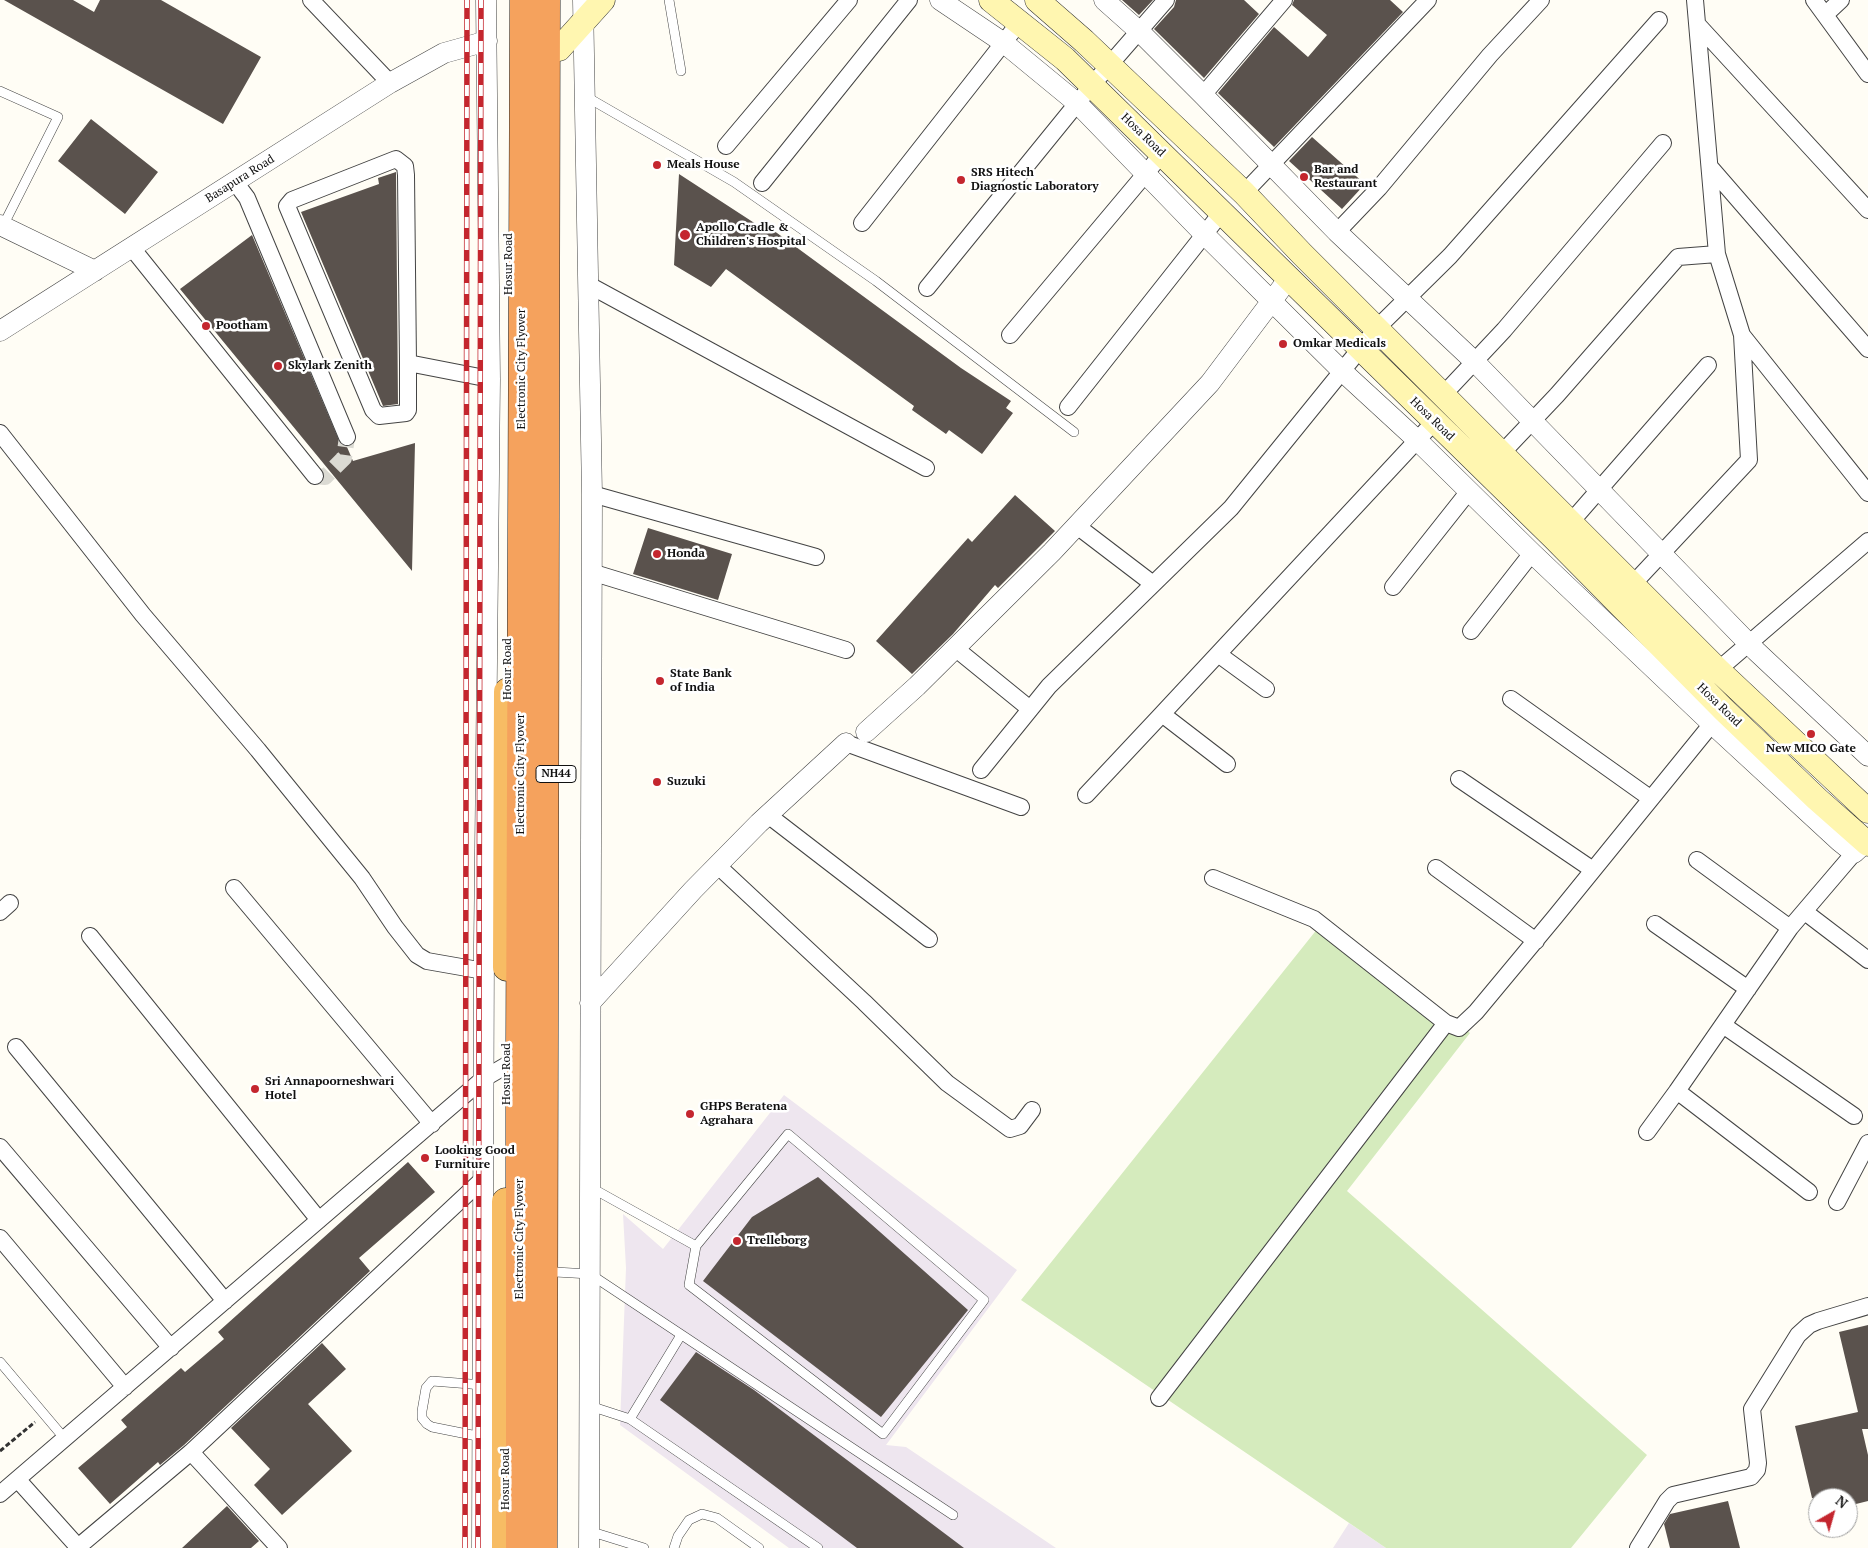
<!DOCTYPE html>
<html>
<head>
<meta charset="utf-8">
<style>
  body { margin:0 }
  #map { position:relative; width:1868px; height:1548px; overflow:hidden; background:#fffdf5; font-family:"PT Serif",serif }
  canvas { display:block }
  .north { position:absolute; left:1808px; top:1488px; width:50px; height:50px; box-sizing:border-box; background:#fff; border:1px solid #a0a0a0; border-radius:50%; rotate:38deg; font-size:14px; font-weight:700; line-height:20px; text-align:center; color:#111 }
  .north::after { content:''; display:block; margin:auto; width:18px; height:22px; background:#c4262e; clip-path:polygon(50% 0,100% 100%,50% 72%,0 100%) }
</style>
</head>
<body>
<div id="map">
<canvas width="1868" height="1548"></canvas>
<div class="north">N</div>
</div>
<script>
const g = document.querySelector('canvas').getContext('2d');
g.lineJoin = 'round';
function fillPath(path, color) {
  g.fillStyle = color;
  g.fill(path, 'evenodd');
}
function toPath(rows) {
  const path = new Path2D();
  for (const r of rows) {
    path.moveTo(r[0], r[1]);
    for (let i = 2; i < r.length; i += 2) path.lineTo(r[i], r[i + 1]);
  }
  return path;
}
function strokePath(path, color, width, dash) {
  g.strokeStyle = color;
  g.lineWidth = width;
  g.lineCap = dash ? 'butt' : 'round';
  g.setLineDash(dash || []);
  g.stroke(path);
}
function drawText(font, color, halo, rows, align = 'center') {
  g.font = font + ' "PT Serif",serif';
  g.lineWidth = 5;
  g.setLineDash([]);
  g.textBaseline = 'middle';
  g.strokeStyle = halo;
  g.fillStyle = color;
  for (const [text, x, y, turn = 0] of rows) {
    g.save();
    g.translate(x, y);
    g.rotate((+turn || 0) * Math.PI / 180);
    g.textAlign = isNaN(turn) ? turn : align;
    if (halo) g.strokeText(text, 0, 0);
    g.fillText(text, 0, 0);
    g.restore();
  }
}
const industrial = toPath([
  [784,1095,1017,1270,886,1445,906,1447,1056,1548,789,1548,620,1425,626,1268,623,1214,663,1249],
  [1349,1523,1386,1548,1333,1548]
]);
const green = toPath([
  [1326,918,1470,1033,1347,1191,1647,1455,1571,1548,1386,1548,1021,1300]
]);
const building = toPath([
  [4,0,73,0,94,12,100,0,161,0,261,57,223,124],
  [1122,0,1153,0,1139,15],
  [1176,0,1244,0,1259,14,1204,78,1154,29,1174,7],
  [1294,0,1390,0,1403,12,1274,147,1218,93,1274,27,1308,57,1327,35,1292,5],
  [91,119,158,172,125,214,58,161],
  [1312,137,1365,184,1342,209,1289,161],
  [396,172,398,404,383,406,301,212,379,184,378,178],
  [679,174,759,226,762,222,961,368,1011,401,1006,408,1013,413,982,454,949,430,946,434,912,410,914,406,726,269,711,287,674,265],
  [252,235,341,445,347,447,353,461,415,443,412,571,180,289],
  [1015,495,1055,531,998,588,995,585,953,634,912,674,876,641,968,538,972,542],
  [648,528,732,554,718,600,633,574],
  [408,1162,435,1192,359,1258,370,1271,184,1445,160,1465,158,1462,110,1504,78,1468,127,1427,121,1420,181,1368,185,1372,224,1339,218,1332],
  [818,1177,968,1310,881,1417,703,1281,752,1217],
  [1868,1325,1868,1429,1862,1429,1868,1455,1868,1501,1848,1506,1848,1498,1812,1498,1795,1426,1858,1412,1839,1332],
  [322,1343,346,1369,308,1404,352,1451,282,1515,254,1485,270,1469,231,1428],
  [696,1352,754,1390,964,1548,857,1548,660,1400],
  [1728,1501,1740,1548,1670,1548,1664,1524,1670,1514],
  [227,1506,259,1541,251,1548,182,1548]
]);
const minorTunnel = toPath([
  [315,476,325,477,344,458,347,437]
]);
const path = toPath([
  [0,1451,35,1422]
]);
const service = toPath([
  [669,0,681,71],
  [0,91,58,117,3,226],
  [585,96,734,182,876,281,1074,432],
  [590,1187,696,1246,788,1134,984,1300,883,1434,689,1285,696,1246],
  [555,1272,590,1274,953,1515],
  [681,1335,630,1419,818,1548],
  [0,1362,65,1439],
  [590,1406,630,1419],
  [482,1437,432,1427,427,1424,422,1418,422,1411,426,1388,432,1381,483,1385],
  [589,1531,644,1548],
  [674,1548,678,1536,689,1520,702,1514,717,1518,759,1548]
]);
const minor = toPath([
  [311,0,390,83],
  [1814,0,1868,74],
  [1825,15,1841,0],
  [1698,25,1868,210],
  [1203,95,1284,0],
  [726,146,849,0],
  [1710,167,1868,349],
  [235,182,247,198,347,437],
  [762,183,909,0],
  [1244,193,1428,0],
  [862,223,1019,23],
  [1337,232,1379,188,1490,55,1541,0],
  [132,248,315,476],
  [587,284,926,468],
  [927,288,1092,85,1166,0],
  [1010,335,1162,154],
  [1742,335,1868,493],
  [408,363,406,175,405,166,396,159,292,200,287,206,373,410,379,416,406,413,408,410,408,363,490,379],
  [1443,395,1504,330,1663,143],
  [1068,407,1222,212],
  [0,433,143,615,258,750,362,878,395,927,417,955,427,961,484,971],
  [1501,454,1557,395,1678,257,1717,254],
  [592,494,816,557],
  [1570,523,1708,365],
  [1077,526,1153,584],
  [591,572,846,650],
  [1633,584,1749,460,1742,335,1717,254,1695,0],
  [1393,587,1469,491],
  [1471,631,1532,553],
  [955,648,1030,709],
  [1218,654,1266,689],
  [1718,670,1868,541],
  [1511,699,1650,798],
  [1162,714,1435,421],
  [846,743,1021,807],
  [981,770,1049,686,1231,508,1377,328,1450,256,1659,20],
  [1459,779,1593,870],
  [1086,795,1162,714,1227,764],
  [768,815,929,939],
  [1697,860,1790,928],
  [717,865,864,1002,947,1083,1010,1129,1020,1126,1032,1110],
  [1436,868,1536,941],
  [1213,878,1314,919,1446,1023,1459,1028,1476,1012,1555,917,1719,715],
  [234,888,432,1124],
  [0,912,10,903],
  [1805,912,1868,960],
  [1655,924,1748,989],
  [90,936,319,1220],
  [1723,1025,1854,1116],
  [16,1047,225,1301],
  [1677,1091,1790,928,1854,853],
  [1647,1132,1677,1091,1809,1192],
  [0,1147,171,1348],
  [1837,1202,1868,1143],
  [0,1238,125,1387],
  [1159,1398,1446,1023],
  [191,1452,279,1548],
  [18,1480,79,1548],
  [0,1494,483,1079,507,1065],
  [78,1547,191,1452,483,1179],
  [1638,1548,1667,1501,1673,1495,1751,1477,1757,1470,1758,1463,1752,1409,1798,1335,1809,1325,1818,1321,1868,1306]
]);
const tertiary = toPath([
  [583,0,592,494,589,1548],
  [940,0,1004,43,1077,103,1204,234,1342,371,1417,440,1532,553,1711,723,1839,841,1854,853,1868,840],
  [1104,0,1140,32,1203,95,1337,232,1475,362,1756,651,1868,756],
  [0,225,95,271],
  [0,331,390,83,444,53,487,41],
  [866,732,917,686,1052,552,1210,383,1289,278],
  [590,1003,693,890,759,823,846,743],
  [482,1548,484,944,490,379,486,0]
]);
const secondary = toPath([
  [991,0,1065,59,1554,538,1724,710,1817,799,1868,844],
  [1037,0,1084,41,1244,193,1302,254,1718,670,1868,811],
  [559,49,603,0]
]);
const trunk = toPath([
  [507,967,508,692],
  [506,1548,506,1202]
]);
const motorway = toPath([
  [520,1548,520,1045,524,0],
  [543,1548,546,0]
]);
const rail = toPath([
  [465,1548,467,0],
  [478,1548,481,0]
]);
const markers = [
  [657,165,5,"#c4262e"],
  [1304,177,5,"#c4262e"],
  [961,180,5,"#c4262e"],
  [685,235,6,"#c4262e"],
  [206,326,5,"#c4262e"],
  [1283,344,5,"#c4262e"],
  [278,366,5,"#c4262e"],
  [657,554,5,"#c4262e"],
  [660,681,5,"#c4262e"],
  [1811,734,5,"#c4262e"],
  [657,782,5,"#c4262e"],
  [255,1089,5,"#c4262e"],
  [690,1114,5,"#c4262e"],
  [425,1158,5,"#c4262e"],
  [737,1241,5,"#c4262e"]
];
const shields = [
  [556,774,40]
];
const shieldNames = [
  ["NH44",556,774]
];
const streetNames = [
  ["Hosa Road",1143,135,44],
  ["Basapura Road",240,179,-32],
  ["Hosur Road",509,264,-90],
  ["Electronic City Flyover",522,369,-90],
  ["Hosa Road",1432,419,44],
  ["Hosur Road",508,669,-90],
  ["Hosa Road",1719,705,44],
  ["Electronic City Flyover",521,774,-90],
  ["Hosur Road",507,1074,-90],
  ["Electronic City Flyover",520,1239,-90],
  ["Hosur Road",506,1479,-90]
];
const poiNames = [
  ["Meals House",667,165],
  ["Bar and",1314,170],
  ["Restaurant",1314,184],
  ["SRS Hitech",971,173],
  ["Diagnostic Laboratory",971,187],
  ["Apollo Cradle &",696,228],
  ["Children's Hospital",696,242],
  ["Pootham",216,326],
  ["Omkar Medicals",1293,344],
  ["Skylark Zenith",288,366],
  ["Honda",667,554],
  ["State Bank",670,674],
  ["of India",670,688],
  ["New MICO Gate",1811,749,"center"],
  ["Suzuki",667,782],
  ["Sri Annapoorneshwari",265,1082],
  ["Hotel",265,1096],
  ["GHPS Beratena",700,1107],
  ["Agrahara",700,1121],
  ["Looking Good",435,1151],
  ["Furniture",435,1165],
  ["Trelleborg",747,1241]
];
fillPath(industrial, '#eee6ef');
fillPath(green, '#d5ebbd');
fillPath(building, '#5a524d');
strokePath(minorTunnel, '#dbdad3', 16, [16, 8]);
strokePath(service, '#444', 10);
strokePath(minor, '#444', 18);
strokePath(tertiary, '#444', 21);
strokePath(secondary, '#333', 25);
strokePath(trunk, '#222', 29);
strokePath(motorway, '#222', 29);
strokePath(path, '#333', 3, [5, 2.5]);
strokePath(service, '#fff', 9);
strokePath(minor, '#fff', 16);
strokePath(tertiary, '#fff', 20);
strokePath(secondary, '#fff6b0', 24);
strokePath(trunk, '#f7bc64', 28);
strokePath(motorway, '#f5a25d', 28);
strokePath(rail, '#c4262e', 5.5);
strokePath(rail, '#fff', 4, [11]);
for (const [x, y, r, color] of markers) {
  const dot = new Path2D();
  dot.arc(x, y, r, 0, 2 * Math.PI);
  g.fillStyle = color;
  g.fill(dot);
  strokePath(dot, '#fff', 2);
}
for (const [x, y, w] of shields) {
  const box = new Path2D();
  box.roundRect(x - w / 2, y - 8.5, w, 17, 4);
  g.fillStyle = '#fff';
  g.fill(box);
  strokePath(box, '#111', 1);
}
drawText('bold 11px', '#111', null, shieldNames);
drawText('12px', '#111', '#fff', streetNames);
drawText('bold 12px', '#111', '#fff', poiNames, 'left');
</script>
</body>
</html>
